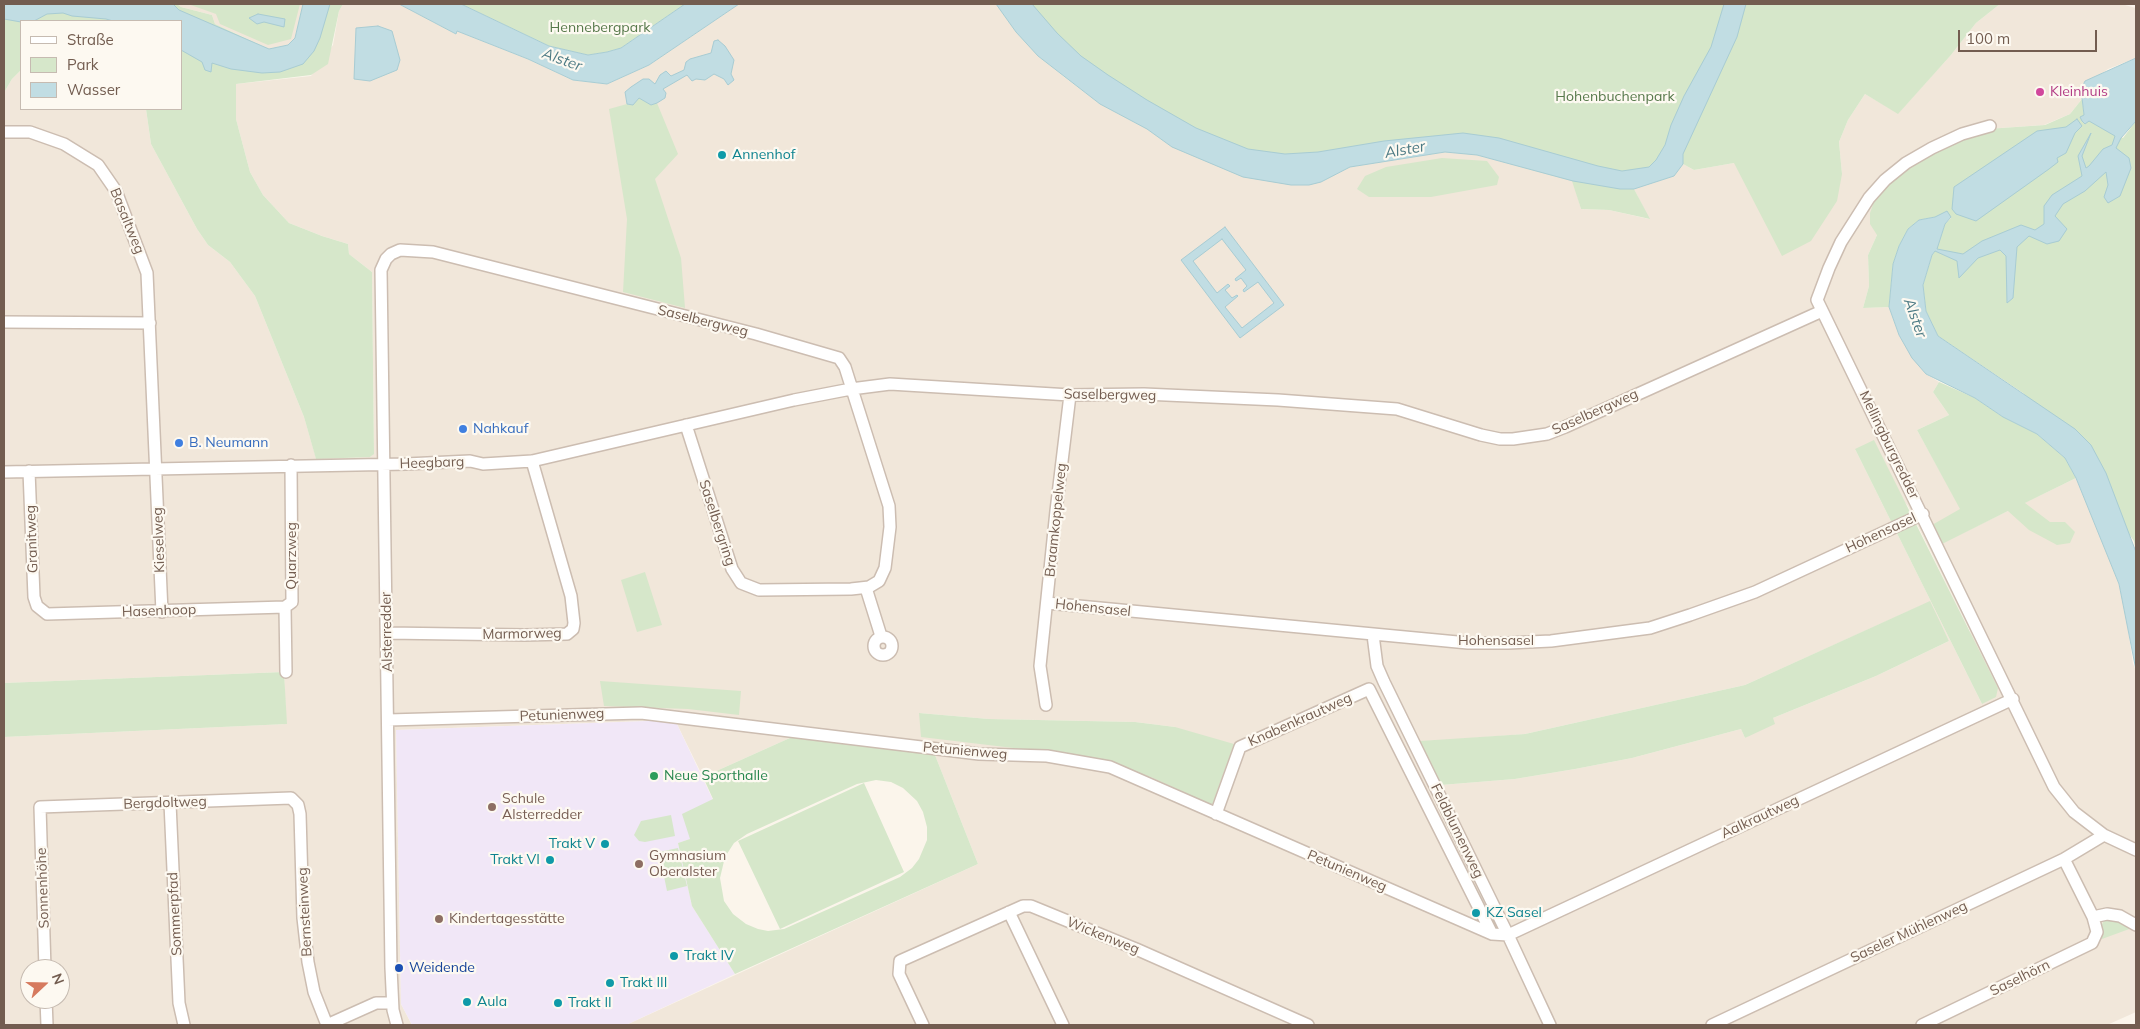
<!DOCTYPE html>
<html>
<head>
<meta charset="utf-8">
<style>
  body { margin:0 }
  #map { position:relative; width:2140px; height:1029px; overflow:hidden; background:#fbf5eb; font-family:Mulish,sans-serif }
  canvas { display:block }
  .frame { position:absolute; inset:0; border:5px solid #735d50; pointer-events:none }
  .legend { position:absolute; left:20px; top:20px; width:162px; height:90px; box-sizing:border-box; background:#fdf9f1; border:1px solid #c6bbb1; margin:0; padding:6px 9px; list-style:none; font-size:15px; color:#735d50 }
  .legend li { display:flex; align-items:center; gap:10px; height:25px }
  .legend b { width:25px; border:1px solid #c6bbb1 }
  .north { position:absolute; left:20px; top:959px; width:50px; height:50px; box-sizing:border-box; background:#fdf9f1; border:1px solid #c6bbb1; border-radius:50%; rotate:69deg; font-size:14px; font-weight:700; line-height:20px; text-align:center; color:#735d50 }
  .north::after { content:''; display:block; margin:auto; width:18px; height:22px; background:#d67a5e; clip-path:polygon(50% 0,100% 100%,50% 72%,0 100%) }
  .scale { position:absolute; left:1958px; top:30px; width:139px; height:22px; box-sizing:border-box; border:2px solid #735d50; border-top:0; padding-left:6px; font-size:15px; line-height:18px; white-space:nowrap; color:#735d50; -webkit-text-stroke:4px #fdf9f1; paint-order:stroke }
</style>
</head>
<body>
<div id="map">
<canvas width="2140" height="1029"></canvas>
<div class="frame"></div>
<ul class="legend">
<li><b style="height:6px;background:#fff"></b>Straße</li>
<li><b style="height:14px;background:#d6e7ca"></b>Park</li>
<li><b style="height:14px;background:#c1dde3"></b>Wasser</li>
</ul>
<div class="north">N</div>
<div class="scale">100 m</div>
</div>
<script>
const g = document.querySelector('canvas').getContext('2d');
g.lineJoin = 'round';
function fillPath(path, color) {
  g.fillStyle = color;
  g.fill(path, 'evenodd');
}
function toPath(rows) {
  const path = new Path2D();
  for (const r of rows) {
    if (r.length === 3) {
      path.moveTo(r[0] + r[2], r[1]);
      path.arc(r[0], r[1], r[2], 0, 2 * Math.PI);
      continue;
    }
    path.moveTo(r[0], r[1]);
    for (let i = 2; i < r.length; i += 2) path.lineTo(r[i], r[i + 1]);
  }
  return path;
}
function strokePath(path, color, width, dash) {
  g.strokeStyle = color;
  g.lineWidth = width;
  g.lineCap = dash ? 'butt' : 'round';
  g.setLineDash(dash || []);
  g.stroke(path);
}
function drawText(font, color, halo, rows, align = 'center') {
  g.font = font + ' Mulish,sans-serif';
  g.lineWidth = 4.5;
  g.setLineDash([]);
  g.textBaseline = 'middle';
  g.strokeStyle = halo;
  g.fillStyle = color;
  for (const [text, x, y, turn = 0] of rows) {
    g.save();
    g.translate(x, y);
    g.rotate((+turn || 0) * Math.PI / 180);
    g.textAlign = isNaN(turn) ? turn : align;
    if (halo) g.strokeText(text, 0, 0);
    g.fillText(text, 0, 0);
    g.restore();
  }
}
const residential = toPath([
  [177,4,303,4,295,38,288,45,269,49,215,24,212,15,181,7],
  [343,4,399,4,456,34,457,31,528,59,573,80,607,84,649,65,739,4,996,4,1016,32,1038,56,1063,76,1100,104,1147,129,1172,147,1203,159,1321,182,1350,167,1445,152,1477,155,1573,181,1581,209,1609,210,1649,219,1634,189,1674,176,1683,164,1694,170,1734,163,1842,174,1839,142,1848,120,1865,94,1898,113,1951,55,1976,23,2000,4,2121,4,2136,8,2136,58,2108,69,2081,89,2082,99,2070,114,2044,125,1987,129,1877,235,1868,255,1869,286,1863,308,1889,307,1899,335,1926,374,1939,382,1933,392,1949,415,1917,430,1961,509,1942,543,2076,478,2112,565,2119,584,2126,615,2133,664,2136,670,2136,1012,2107,1025,626,1025,978,864,935,755,792,737,703,777,675,720,396,730,401,1004,412,1025,4,1025,4,737,286,724,284,672,4,683,5,91,12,79,21,70,21,109,146,109,151,144,197,229,208,245,230,262,255,296,304,417,316,458,370,457,374,453,372,272,349,254,348,244,322,236,289,223,263,195,250,172,236,119,236,84,311,76,333,45,339,11],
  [1855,449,1908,506,1950,591,1970,631,1982,704],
  [1929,602,1949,641,1876,676,1773,718,1745,738,1741,729,1632,758,1575,769,1515,779,1441,785,1420,742,1525,734,1745,685],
  [919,713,989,719,1135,722,1175,727,1153,778,1111,763,1047,752],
  [30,969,60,969,60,999,30,999]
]);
const education = toPath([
  [675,720,713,800,691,839,678,843,692,906,735,974,626,1025,412,1025,401,1004,396,730]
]);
const green = toPath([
  [4,4,177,4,181,7,212,15,215,24,269,49,288,45,295,38,303,4,343,4,339,11,328,64,311,75,236,84,236,119,250,172,263,195,289,223,322,236,348,244,349,254,372,272,374,454,370,457,316,459,304,417,255,296,230,262,208,245,197,229,151,144,146,109,181,109,181,21,21,21,21,70,12,79,5,91,4,113],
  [188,4,300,4,291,39,268,45,220,24,216,14],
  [461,4,685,4,621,48,607,52,588,55,549,46],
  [996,4,2000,4,1976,23,1951,55,1898,114,1865,94,1848,120,1839,142,1842,174,1837,201,1811,241,1782,256,1734,163,1694,170,1683,164,1674,176,1634,189,1650,219,1609,210,1581,209,1572,181,1477,155,1445,152,1350,167,1321,182,1309,185,1291,185,1243,177,1172,147,1147,129,1100,104,1038,56,1016,32],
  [639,98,651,105,657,103,678,154,655,179,681,258,685,308,623,292,627,219,609,109,627,104,633,105],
  [2082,99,2084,115,2123,138,2136,121,2136,552,2134,541,2023,393,1938,336,1926,311,1923,285,1932,255,1936,249,1945,224,1951,218,1935,217,1919,220,1908,229,1899,246,1893,264,1889,307,1863,308,1869,286,1868,255,1877,235,1870,224,1870,213,1875,199,1900,172,1940,148,1987,129,2045,125,2070,114],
  [1442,158,1487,161,1499,177,1497,185,1431,197,1369,197,1357,189,1365,176,1386,167],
  [1939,382,1975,398,2003,417,2037,434,2065,458,2076,478,2025,503,2050,522,2065,522,2075,532,2070,543,2057,545,2029,530,2008,511,1942,544,1932,525,1960,509,1917,430,1949,415,1933,392],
  [1874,440,1998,688,1996,697,1982,704,1855,449],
  [645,572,662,625,637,632,621,580],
  [1930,601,1949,641,1876,676,1773,718,1775,724,1745,738,1741,729,1632,758,1575,769,1515,779,1441,785,1420,741,1525,734,1745,685],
  [284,672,287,724,4,737,4,683],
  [600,681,741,691,739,715,688,709,604,706],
  [919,713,989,719,1135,722,1175,727,1234,744,1212,805,1153,778,1111,763,1047,752,921,737],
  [792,737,935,755,978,864,735,974,692,906,678,843,690,839,682,814,713,799,703,777],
  [876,780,891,782,903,788,917,801,923,812,927,827,927,840,919,859,912,868,900,877,784,929,768,931,758,929,746,924,733,914,724,901,720,878,725,857,734,843,747,834,857,784],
  [864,783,904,872,780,929,738,841],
  [671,815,675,836,645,842,639,841,634,835,641,821],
  [678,848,687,886,667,891,659,852],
  [2106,917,2118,919,2132,928,2102,939,2101,926]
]);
const water = toPath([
  [4,4,173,4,179,10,269,49,288,45,295,38,303,4,330,4,320,38,314,51,303,64,280,72,262,73,231,69,212,63,211,72,205,70,202,62,181,50,181,21,113,21,106,19,72,16,63,13,47,14,34,21,21,22,4,19,4,4],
  [399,4,461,4,549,46,588,55,607,52,621,48,685,4,739,4,649,65,607,84,573,80,528,59,457,31,456,34,399,4],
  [996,4,1032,4,1057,33,1081,56,1108,75,1147,100,1196,128,1248,149,1285,154,1318,152,1384,141,1463,133,1499,138,1598,166,1622,171,1649,167,1656,160,1665,145,1671,125,1684,96,1711,47,1724,4,1746,4,1737,37,1683,154,1683,164,1674,176,1634,189,1620,189,1573,181,1477,155,1445,152,1350,167,1321,182,1309,185,1291,185,1243,177,1172,147,1147,129,1100,104,1038,56,1016,32,996,4],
  [258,14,285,19,284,27,264,22,257,24,249,18,258,14],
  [378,26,392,31,400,60,397,70,370,81,354,79,356,28,378,26],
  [718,40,725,46,734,60,731,74,734,80,728,85,724,79,714,74,705,80,696,79,692,81,687,75,663,89,666,93,665,98,657,103,651,105,639,98,633,105,627,104,625,92,631,87,643,79,649,79,655,84,660,75,666,71,671,76,684,70,686,62,690,59,711,53,714,41,718,40],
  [2136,58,2136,121,2121,138,2116,148,2129,158,2131,168,2120,196,2108,203,2104,197,2108,185,2106,172,2085,191,2063,204,2055,216,2067,229,2059,241,2047,244,2029,236,2017,247,2013,298,2007,303,2006,256,2000,250,1978,258,1959,278,1957,261,1935,251,1932,255,1923,285,1926,311,1938,336,2075,429,2091,445,2106,473,2136,552,2136,670,2119,584,2076,478,2065,458,2037,434,2003,417,1975,398,1926,374,1912,358,1899,335,1889,307,1893,264,1899,246,1908,229,1919,220,1935,217,1947,211,1951,217,1945,224,1937,249,1963,254,1982,241,2021,225,2035,230,2044,224,2044,206,2052,195,2082,176,2078,156,2091,133,2082,156,2086,168,2089,166,2103,149,2112,145,2115,136,2089,121,2085,124,2082,121,2080,117,2084,115,2081,89,2085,81,2136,58],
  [2077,119,2082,126,2075,133,2066,153,2057,158,2058,162,2049,169,1976,221,1956,214,1952,209,1954,187,2037,131,2066,127,2077,119],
  [1225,227,1284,305,1240,338,1181,260,1225,227],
  [1222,239,1246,270,1235,279,1236,281,1241,278,1247,286,1243,290,1244,292,1258,282,1274,303,1242,328,1225,307,1238,296,1237,295,1232,298,1225,290,1230,286,1228,284,1217,293,1193,261,1222,239]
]);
const street = toPath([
  [1990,126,1962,134,1932,148,1906,163,1885,180,1869,198,1841,242,1829,268,1817,300,2054,787,2074,812,2104,835,2136,850],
  [4,132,30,132,64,144,98,165,116,191,147,273,162,612],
  [4,322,150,323],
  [29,471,34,597,37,606,47,614,285,607],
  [4,472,406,464,470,461,483,464,532,461,794,400,851,389,890,384,1070,395,1144,394,1278,400,1397,409,1481,435,1500,439,1513,439,1547,434,1565,427,1822,311],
  [866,588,881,636],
  [1047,603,1468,643,1508,643,1551,641,1650,628,1690,615,1755,592,1923,514],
  [285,607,292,602,291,465],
  [285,607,286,672],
  [387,633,525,635,567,634,573,629,574,623,571,596,532,461],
  [1373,635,1377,666,1384,682,1508,935,1550,1025],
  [883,646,9],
  [1046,705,1040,666,1056,511,1070,395],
  [388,720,641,713,979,754,1047,756,1110,767,1492,934,1508,935,2013,699],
  [170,803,179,1003,184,1025],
  [1216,814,1240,747,1369,689,1492,934],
  [1009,912,1063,1025],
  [2093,917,2107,914,2120,916,2136,925],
  [45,969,40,807,291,798,298,805,300,814,303,918,308,962,314,992,327,1025],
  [46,999,47,1025],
  [327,1025,376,1003,392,1003],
  [397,1025,393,1010,391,968,381,270,386,259,391,254,400,250,433,252,756,334,839,358,845,367,889,506,890,527,885,568,879,581,869,587,851,589,759,590,741,583,732,569,686,425],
  [923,1025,899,974,900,961,1023,906,1031,906,1136,949,1308,1025],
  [1712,1025,2064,859,2104,835],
  [1922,1025,2092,943,2097,932,2093,917,2064,859]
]);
const markers = [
  [2040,92,5,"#d1479c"],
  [722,155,5,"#0f9aa8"],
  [463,429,5,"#3f7fe0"],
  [179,443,5,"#3f7fe0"],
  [654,776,5,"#2e9e5b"],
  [492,807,5,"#8d6e63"],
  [605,844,5,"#0f9aa8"],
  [550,860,5,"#0f9aa8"],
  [639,864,5,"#8d6e63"],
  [1476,913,5,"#0f9aa8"],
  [439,919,5,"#8d6e63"],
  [674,956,5,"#0f9aa8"],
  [399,968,5,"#1a4fb4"],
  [610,983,5,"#0f9aa8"],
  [467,1002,5,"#0f9aa8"],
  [558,1003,5,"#0f9aa8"]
];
const parkNames = [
  ["Hennebergpark",600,28],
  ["Hohenbuchenpark",1615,97]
];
const hotelNames = [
  ["Kleinhuis",2050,92]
];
const cultureNames = [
  ["Annenhof",732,155],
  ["Trakt V",595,844,"right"],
  ["Trakt VI",540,860,"right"],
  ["KZ Sasel",1486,913],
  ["Trakt IV",684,956],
  ["Trakt III",620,983],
  ["Aula",477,1002],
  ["Trakt II",568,1003]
];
const streetNames = [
  ["Basaltweg",127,221,68],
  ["Saselbergweg",703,321,14],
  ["Saselbergweg",1110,395,1],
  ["Saselbergweg",1595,412,-24],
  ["Mellingburgredder",1889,445,64],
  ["Heegbarg",432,463,-2],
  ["Braamkoppelweg",1056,520,-84],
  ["Saselbergring",717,523,72],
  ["Hohensasel",1881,533,-25],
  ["Granitweg",32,539,-92],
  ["Kieselweg",159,540,-92],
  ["Quarzweg",292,556,-90],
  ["Hohensasel",1093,608,6],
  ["Hasenhoop",159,611,-2],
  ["Alsterredder",387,632,-91],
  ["Marmorweg",522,634,-1],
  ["Hohensasel",1496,641],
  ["Petunienweg",562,715,-2],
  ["Knabenkrautweg",1300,720,-24],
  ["Petunienweg",965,751,5],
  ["Bergdoltweg",165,803,-2],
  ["Aalkrautweg",1760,817,-25],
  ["Feldblumenweg",1457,831,64],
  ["Petunienweg",1347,871,23],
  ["Sonnenhöhe",43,888,-92],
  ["Bernsteinweg",305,912,-93],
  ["Sommerpfad",175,914,-93],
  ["Saseler Mühlenweg",1909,932,-25],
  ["Wickenweg",1103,936,22],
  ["Saselhörn",2020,978,-26]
];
const shopNames = [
  ["Nahkauf",473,429],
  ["B. Neumann",189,443]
];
const leisureNames = [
  ["Neue Sporthalle",664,776]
];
const educationNames = [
  ["Schule",502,799],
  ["Alsterredder",502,815],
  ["Gymnasium",649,856],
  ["Oberalster",649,872],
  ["Kindertagesstätte",449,919]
];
const transitNames = [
  ["Weidende",409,968]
];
const waterNames = [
  ["Alster",562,60,20],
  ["Alster",1405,150,-10],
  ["Alster",1915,318,70]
];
fillPath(residential, '#f1e7da');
fillPath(education, '#f1e7f7');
fillPath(green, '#d6e7ca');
fillPath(water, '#c1dde3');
strokePath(water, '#a8ccd3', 1);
strokePath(street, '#ccbdb1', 14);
strokePath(street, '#fff', 11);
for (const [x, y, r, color] of markers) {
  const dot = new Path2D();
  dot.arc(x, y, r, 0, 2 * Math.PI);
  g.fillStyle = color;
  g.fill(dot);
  strokePath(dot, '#fdf9f1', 2);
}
drawText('14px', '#56784a', '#fdf9f1', parkNames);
drawText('14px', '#b23c85', '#fdf9f1', hotelNames, 'left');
drawText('14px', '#0d838f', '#fdf9f1', cultureNames, 'left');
drawText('14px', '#735d50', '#fdf9f1', streetNames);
drawText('14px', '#366cbe', '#fdf9f1', shopNames, 'left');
drawText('14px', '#27864d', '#fdf9f1', leisureNames, 'left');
drawText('14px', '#785e54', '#fdf9f1', educationNames, 'left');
drawText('14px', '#164399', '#fdf9f1', transitNames, 'left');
drawText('italic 15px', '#4c7a84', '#fdf9f1', waterNames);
</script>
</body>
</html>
